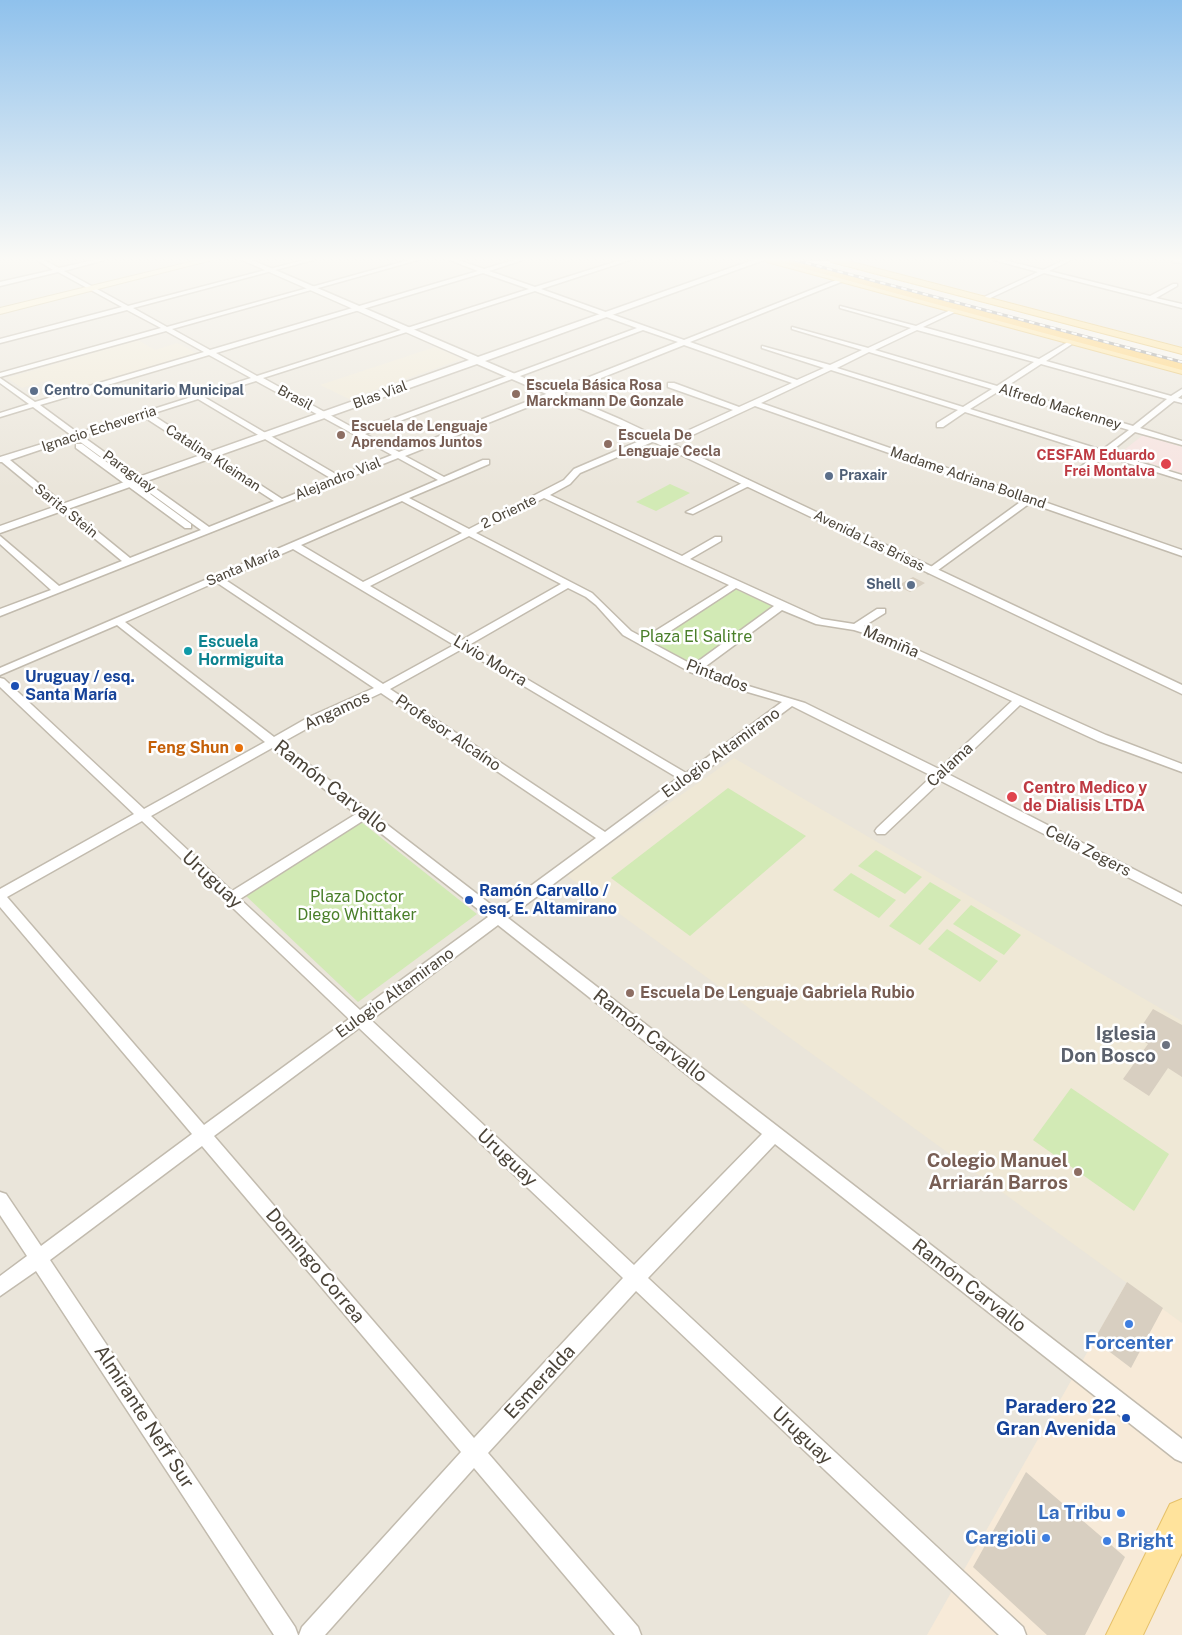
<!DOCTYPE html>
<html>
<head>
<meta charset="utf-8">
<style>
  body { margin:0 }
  canvas { display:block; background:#f6f3ec }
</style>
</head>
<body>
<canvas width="1182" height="1635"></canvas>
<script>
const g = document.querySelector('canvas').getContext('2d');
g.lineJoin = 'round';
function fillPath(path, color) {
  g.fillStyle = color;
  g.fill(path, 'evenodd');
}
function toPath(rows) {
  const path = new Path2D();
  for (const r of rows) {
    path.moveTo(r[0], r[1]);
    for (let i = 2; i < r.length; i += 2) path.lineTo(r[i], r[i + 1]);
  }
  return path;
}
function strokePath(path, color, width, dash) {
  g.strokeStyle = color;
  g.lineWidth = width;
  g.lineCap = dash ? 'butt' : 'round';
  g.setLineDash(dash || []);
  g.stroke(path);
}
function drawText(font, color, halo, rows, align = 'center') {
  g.font = font + ' "Public Sans",sans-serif';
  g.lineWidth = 5;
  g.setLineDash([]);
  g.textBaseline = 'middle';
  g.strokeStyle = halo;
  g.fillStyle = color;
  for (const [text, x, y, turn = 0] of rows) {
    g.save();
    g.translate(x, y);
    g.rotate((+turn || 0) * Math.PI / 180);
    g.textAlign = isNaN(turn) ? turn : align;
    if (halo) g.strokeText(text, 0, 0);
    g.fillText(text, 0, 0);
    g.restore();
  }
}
const residential = toPath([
  [0,260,197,260,0,308],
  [214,260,764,260,1182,374,1182,1444,1085,1635,0,1635,0,313],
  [844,260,1182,260,1182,348,1100,326]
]);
const commercial = toPath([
  [1127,1282,1182,1322,1182,1635,927,1635]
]);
const education = toPath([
  [138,340,155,350,177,343,196,353,68,392,49,380,22,388,7,378],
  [435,347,462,359,349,399,320,385],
  [734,758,1182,1021,1182,1323,566,875]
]);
const medical = toPath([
  [1143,435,1182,447,1182,473,1119,454]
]);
const green = toPath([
  [670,484,690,493,656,511,636,502],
  [733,588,774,607,694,665,652,643],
  [728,788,806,836,690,936,611,878],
  [360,821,477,914,358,1002,244,894],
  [876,850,922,877,905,894,858,866],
  [851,873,896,900,879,918,833,890],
  [930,882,961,900,920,945,889,926],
  [971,905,1021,935,1004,955,953,924],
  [947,929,998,961,980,982,928,949],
  [1071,1088,1169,1154,1134,1211,1033,1140]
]);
const building = toPath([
  [913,577,925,583,910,592,897,586],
  [1153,1009,1182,1025,1182,1077,1168,1068,1149,1096,1123,1079,1148,1044,1135,1036],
  [1127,1282,1163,1308,1131,1368,1094,1340],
  [1026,1472,1125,1557,1085,1635,1047,1635,973,1567]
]);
const minor = toPath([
  [37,260,44,260,59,268,94,260,104,260,64,271,128,306,304,260,313,260,133,308,167,327,409,260,418,260,172,329,210,350,478,271,450,260,458,260,484,269,514,260,523,260,489,271,535,287,621,260,630,260,541,289,684,340,844,277,846,280,690,342,797,380,824,368,762,348,762,346,830,365,862,350,792,329,792,327,868,348,911,328,840,308,840,306,916,326,955,308,957,311,923,327,1039,359,1073,339,1075,340,1075,342,1046,361,1171,396,1182,389,1182,395,1178,398,1182,399,1182,403,1174,401,1140,428,1182,441,1182,445,1135,432,1109,453,1182,475,1182,480,1105,456,1084,473,1078,473,1078,469,1097,454,965,412,943,427,937,427,937,423,958,410,831,370,761,403,1182,550,1182,556,1030,503,934,573,928,573,928,569,1023,500,755,406,669,446,663,446,663,442,733,410,668,387,668,383,674,383,739,407,792,383,684,345,405,456,444,477,483,460,489,460,489,464,409,498,469,529,564,480,574,469,651,436,657,436,657,440,580,473,570,484,550,495,682,556,715,537,721,537,721,541,690,559,822,619,854,624,877,609,885,609,885,613,864,626,1106,735,1182,764,1182,772,1098,741,1020,705,948,774,1182,894,1182,905,941,781,885,834,877,834,875,831,877,828,932,776,792,706,508,918,1182,1439,1182,1462,1175,1459,775,1144,648,1278,1023,1627,1026,1635,999,1635,636,1291,488,1453,638,1627,641,1635,615,1635,474,1468,325,1635,299,1635,302,1627,461,1452,202,1146,50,1260,295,1627,298,1635,274,1635,36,1271,0,1296,0,1276,27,1256,0,1215,0,1192,6,1194,41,1246,192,1134,0,907,0,889,134,814,0,687,0,678,4,679,144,809,265,742,117,625,0,675,0,668,438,480,398,458,0,616,0,609,51,590,0,544,0,536,59,586,122,561,2,462,0,462,0,457,71,435,33,407,0,417,0,413,29,404,0,383,0,378,35,402,204,352,166,331,0,377,0,373,161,328,127,310,0,343,0,339,122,307,58,272,0,286,0,282,53,270,37,260],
  [483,273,529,289,257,376,216,353,483,273],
  [535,291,637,328,359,431,263,378,535,291],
  [643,330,678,342,399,452,365,434,643,330],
  [917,330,1034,362,997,386,875,350,917,330],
  [869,352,992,389,963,407,837,368,869,352],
  [209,355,251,378,78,433,40,405,209,355],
  [1041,364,1167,399,1133,426,1004,388,1041,364],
  [256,381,392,455,339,476,204,397,256,381],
  [999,391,1129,430,1102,450,970,409,999,391],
  [198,399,332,479,282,499,151,414,198,399],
  [144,417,274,501,209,527,82,436,144,417],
  [75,438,201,530,130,558,10,460,75,438],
  [544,498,679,562,729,585,644,638,631,631,592,593,476,533,544,498],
  [402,501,462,533,363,582,301,545,402,501],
  [469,536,561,584,462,640,370,586,469,536],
  [293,549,454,645,383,684,224,579,293,549],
  [216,582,374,688,309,717,274,737,125,622,216,582],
  [568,588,586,597,596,605,623,635,690,672,727,686,782,702,686,773,469,645,568,588],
  [736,588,774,606,693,665,652,643,736,588],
  [782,610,816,624,854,630,867,634,1012,701,939,769,805,703,735,682,702,669,782,610],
  [462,649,678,778,605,832,390,689,462,649],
  [381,693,596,838,498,910,281,743,317,723,381,693],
  [272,748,356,814,232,891,151,816,272,748],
  [364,820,488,917,360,1010,240,899,364,820],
  [142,821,349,1019,204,1125,7,897,142,821],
  [498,925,762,1134,634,1265,371,1020,498,925],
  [359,1028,623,1278,474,1438,214,1136,359,1028],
  [994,260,1004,260,1043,270,1064,260,1071,260,1049,271,1150,296,1173,284,1177,284,1177,286,1156,298,1182,304,1182,308,1044,273,986,300,982,300,982,298,1038,272,994,260],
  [76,444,82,444,191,524,191,528,185,528,76,448,76,444],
  [748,480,752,483,751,485,693,514,686,512,748,480]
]);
const tertiary = toPath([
  [242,260,252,260,478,357,753,260,764,260,485,361,622,420,1182,685,1182,694,616,424,477,364,0,533,0,526,469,360,242,260],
  [1172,260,1182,260,1182,263,1173,262,1172,260]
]);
const secondary = toPath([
  [198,260,212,260,0,314,0,308,198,260]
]);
const primary = toPath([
  [766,260,780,260,1182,368,1182,374,767,262,766,260],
  [830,260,844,260,1182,348,1182,354,831,262,830,260],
  [1182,1499,1182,1553,1143,1635,1106,1635,1170,1504,1182,1499]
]);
const motorway = toPath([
  [778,260,795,260,1182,362,1182,370,779,262,778,260]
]);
const rail = toPath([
  [795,260,1182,362]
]);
const markers = [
  [34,391,5,"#5c6f8a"],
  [516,394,5,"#8d6e63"],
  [341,435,5,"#8d6e63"],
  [608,444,5,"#8d6e63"],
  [1166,464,6,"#e0444e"],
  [829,476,5,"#5c6f8a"],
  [911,585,5,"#5c6f8a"],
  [188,651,5,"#0f9aa8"],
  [15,686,5,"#1a4fb4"],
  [239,748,5,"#e8710a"],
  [1012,797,6,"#e0444e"],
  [469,900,5,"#1a4fb4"],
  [630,993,5,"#8d6e63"],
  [1166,1045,5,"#6b7280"],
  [1078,1172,5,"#8d6e63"],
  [1129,1324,5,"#3f7fe0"],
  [1126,1418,5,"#1a4fb4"],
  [1121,1513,5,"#3f7fe0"],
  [1046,1538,5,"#3f7fe0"],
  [1107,1541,5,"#3f7fe0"]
];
const farEducationnames = [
  ["Escuela Básica Rosa",526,386],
  ["Marckmann De Gonzale",526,402],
  ["Escuela de Lenguaje",351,427],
  ["Aprendamos Juntos",351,443],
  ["Escuela De",618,436],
  ["Lenguaje Cecla",618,452]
];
const farServicenames = [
  ["Centro Comunitario Municipal",44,391],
  ["Praxair",839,476],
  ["Shell",901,585,"right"]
];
const farStreetnames = [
  ["Blas Vial",380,395,-20],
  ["Brasil",295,398,28],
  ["Alfredo Mackenney",1060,407,17],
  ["Ignacio Echeverria",99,429,-18],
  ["Catalina Kleiman",213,458,33],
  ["Paraguay",129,472,36],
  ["Madame Adriana Bolland",968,478,19],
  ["Alejandro Vial",338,479,-22],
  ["Sarita Stein",66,511,39],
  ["2 Oriente",509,512,-26],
  ["Avenida Las Brisas",869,541,26],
  ["Santa María",243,567,-23]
];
const farHealthnames = [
  ["CESFAM Eduardo",1155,456],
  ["Frei Montalva",1155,472]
];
const parkNames = [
  ["Plaza El Salitre",696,637],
  ["Plaza Doctor",357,897],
  ["Diego Whittaker",357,915]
];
const cultureNames = [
  ["Escuela",198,642],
  ["Hormiguita",198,660]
];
const streetNames = [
  ["Mamiña",891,642,23],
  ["Livio Morra",490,661,31],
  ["Pintados",717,676,21],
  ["Angamos",337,711,-25],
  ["Profesor Alcaíno",448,733,34],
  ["Eulogio Altamirano",721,753,-36],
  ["Calama",950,765,-43],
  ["Celia Zegers",1088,851,27],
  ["Eulogio Altamirano",395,993,-36]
];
const transitNames = [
  ["Uruguay / esq.",25,677],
  ["Santa María",25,695],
  ["Ramón Carvallo /",479,891],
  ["esq. E. Altamirano",479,909]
];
const foodNames = [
  ["Feng Shun",229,748]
];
const healthNames = [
  ["Centro Medico y",1023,788],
  ["de Dialisis LTDA",1023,806]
];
const educationNames = [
  ["Escuela De Lenguaje Gabriela Rubio",640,993]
];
const nearStreetnames = [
  ["Ramón Carvallo",331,787,38],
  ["Uruguay",212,880,43],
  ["Ramón Carvallo",650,1036,38],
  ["Uruguay",507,1158,43],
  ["Domingo Correa",315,1266,50],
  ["Ramón Carvallo",969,1286,38],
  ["Esmeralda",540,1382,-47],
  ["Almirante Neff Sur",144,1417,57],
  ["Uruguay",802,1436,43]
];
const nearWorshipnames = [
  ["Iglesia",1156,1034],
  ["Don Bosco",1156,1056]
];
const nearEducationnames = [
  ["Colegio Manuel",1068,1161],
  ["Arriarán Barros",1068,1183]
];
const nearShopnames = [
  ["Forcenter",1129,1343,"center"],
  ["La Tribu",1111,1513],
  ["Cargioli",1036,1538],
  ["Bright",1117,1541,"left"]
];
const nearTransitnames = [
  ["Paradero 22",1116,1407],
  ["Gran Avenida",1116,1429]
];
fillPath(residential, '#eae5da');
fillPath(commercial, '#f7ead8');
fillPath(education, '#efe8d6');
fillPath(medical, '#f6e3e0');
fillPath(green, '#d2eab5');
fillPath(building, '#d8cfc1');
strokePath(minor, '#c2bbae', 3);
strokePath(tertiary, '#c2bbae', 3);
strokePath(secondary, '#d6c79b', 2);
strokePath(primary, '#e6c16a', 2);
strokePath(motorway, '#e0a43c', 2);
fillPath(minor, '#fff');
fillPath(tertiary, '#fff');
fillPath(secondary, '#fff3cd');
fillPath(primary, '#ffe39c');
fillPath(motorway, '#ffcf6e');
strokePath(rail, '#9a9a9a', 3);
strokePath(rail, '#fff', 2, [5.5]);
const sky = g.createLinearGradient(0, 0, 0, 489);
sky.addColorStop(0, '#8fc1ec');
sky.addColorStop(0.53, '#fbfaf6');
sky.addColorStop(1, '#fbfaf600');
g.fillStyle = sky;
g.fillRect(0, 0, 1182, 489);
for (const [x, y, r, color] of markers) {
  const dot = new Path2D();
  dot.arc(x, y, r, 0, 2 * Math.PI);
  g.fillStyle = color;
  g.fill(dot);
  strokePath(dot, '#fff', 2);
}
drawText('bold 14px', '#785e54', '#fff', farEducationnames, 'left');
drawText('bold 14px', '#4e5e75', '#fff', farServicenames, 'left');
drawText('14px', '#4b4439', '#fff', farStreetnames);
drawText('bold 14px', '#be3a42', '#fff', farHealthnames, 'right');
drawText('16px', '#4a7f2a', '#fff', parkNames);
drawText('bold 16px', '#0d838f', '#fff', cultureNames, 'left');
drawText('16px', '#4b4439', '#fff', streetNames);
drawText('bold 16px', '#164399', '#fff', transitNames, 'left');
drawText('bold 16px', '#c56008', '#fff', foodNames, 'right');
drawText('bold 16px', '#be3a42', '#fff', healthNames, 'left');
drawText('bold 16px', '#785e54', '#fff', educationNames, 'left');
drawText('19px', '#4b4439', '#fff', nearStreetnames);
drawText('bold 19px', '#5b616d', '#fff', nearWorshipnames, 'right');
drawText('bold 19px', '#785e54', '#fff', nearEducationnames, 'right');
drawText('bold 19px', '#366cbe', '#fff', nearShopnames, 'right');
drawText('bold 19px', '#164399', '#fff', nearTransitnames, 'right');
</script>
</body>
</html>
